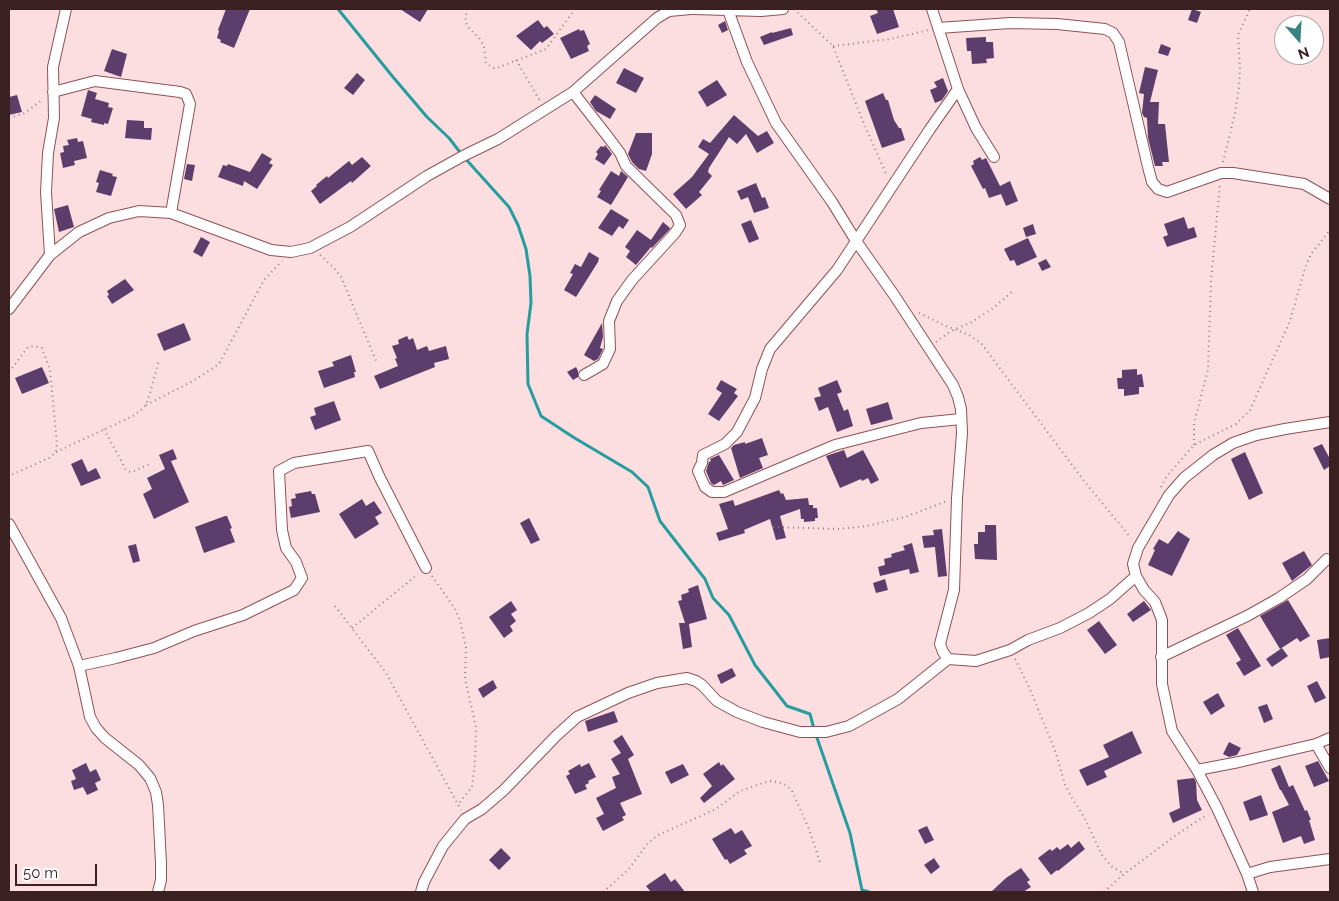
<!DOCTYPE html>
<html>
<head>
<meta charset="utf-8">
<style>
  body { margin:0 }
  #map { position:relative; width:1339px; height:901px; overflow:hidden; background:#fddee0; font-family:Raleway,sans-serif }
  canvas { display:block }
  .frame { position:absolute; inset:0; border:10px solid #3b2022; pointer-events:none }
  .north { position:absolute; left:1274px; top:15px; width:50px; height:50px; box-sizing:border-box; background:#fff; border:1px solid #b1a6a7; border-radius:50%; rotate:161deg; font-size:14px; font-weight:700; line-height:20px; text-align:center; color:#3b2022 }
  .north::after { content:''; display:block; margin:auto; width:18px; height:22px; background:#398282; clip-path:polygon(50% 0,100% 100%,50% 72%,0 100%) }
  .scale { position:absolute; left:15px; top:864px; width:82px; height:22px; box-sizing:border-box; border:2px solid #3b2022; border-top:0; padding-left:6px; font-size:15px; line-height:18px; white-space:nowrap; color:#3b2022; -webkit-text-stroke:4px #fff; paint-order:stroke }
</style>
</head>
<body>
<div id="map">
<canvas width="1339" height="901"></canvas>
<div class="frame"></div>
<div class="north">N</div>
<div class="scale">50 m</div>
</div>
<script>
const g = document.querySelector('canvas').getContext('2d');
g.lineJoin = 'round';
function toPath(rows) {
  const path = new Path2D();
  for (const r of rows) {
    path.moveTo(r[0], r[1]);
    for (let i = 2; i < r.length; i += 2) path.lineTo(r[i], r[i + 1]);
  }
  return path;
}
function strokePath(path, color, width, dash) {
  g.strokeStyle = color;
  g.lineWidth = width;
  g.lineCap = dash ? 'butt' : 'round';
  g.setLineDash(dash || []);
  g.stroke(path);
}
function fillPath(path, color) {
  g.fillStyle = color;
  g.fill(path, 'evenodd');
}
const stream = toPath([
  [338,9,393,77,427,117,449,138,463,156,509,207,518,225,526,249,530,276,531,303,527,334],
  [527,335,528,384,541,416,573,437,632,472,648,487,660,521,705,579,713,598,729,615,755,665,787,706,810,714,814,729],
  [816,735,850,833,862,890,869,892]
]);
const building = toPath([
  [226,9,250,9,234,48,220,42,221,40,217,38,219,31,218,30],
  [400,9,428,9,420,22],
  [876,9,893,9,899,27,877,34,870,16,878,13],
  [1192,9,1201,12,1197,23,1188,20],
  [538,20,544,28,547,26,554,34,542,43,540,41,531,50,516,36],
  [725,21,728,30,722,33,718,25],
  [791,28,793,35,764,45,760,37,772,32,772,33],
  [579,29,580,31,584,30,590,44,587,46,589,51,571,59,560,38],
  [986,37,986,42,993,42,994,58,986,59,987,63,972,64,971,51,967,51,966,38],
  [1161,44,1171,48,1168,56,1158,53],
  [112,49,127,54,121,77,104,71],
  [1145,67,1158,70,1150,102,1159,102,1158,124,1165,124,1169,162,1162,162,1163,166,1155,166,1148,138,1147,118,1144,117,1142,113,1144,94,1139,93],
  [624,68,644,78,636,93,616,83],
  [357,73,365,80,353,95,344,88],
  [943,78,948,91,942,100,935,103,930,90,937,87,934,82],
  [717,80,727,95,707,107,698,92],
  [88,90,97,93,95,99,109,103,108,107,113,108,108,124,104,123,104,125,91,122,92,119,81,116],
  [883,93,886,100,888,100,894,120,899,128,901,128,905,140,882,148,865,101],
  [17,95,22,112,9,115,9,97],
  [595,95,616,109,610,119,596,111,590,102],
  [734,115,758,136,767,131,774,143,757,153,746,134,737,144,729,137,709,168,708,172,712,176,699,192,702,195,686,209,673,194,692,177,709,154,698,147,703,139,710,143],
  [127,120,144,121,144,128,152,128,151,140,125,138],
  [636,133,652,133,652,154,646,171,639,169,632,162,628,154],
  [77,138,78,142,83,141,87,158,74,161,75,165,63,168,60,153,64,152,63,146,69,145,67,140],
  [605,145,612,154,604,165,595,159,598,154,596,152,601,146,604,147],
  [262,153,272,159,269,163,273,165,257,189,244,181,243,186,218,177,223,165,227,166,228,164,250,172],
  [362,157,371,166,352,183,351,181,320,204,311,191,317,186,316,185,327,176,328,178,349,161,352,165],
  [980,157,982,160,986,158,1000,186,1010,181,1018,201,1006,206,1001,194,989,198,985,188,983,189,971,166,974,164,973,161],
  [187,164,195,165,192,181,184,179],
  [100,170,113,174,112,176,117,177,111,196,96,192,99,183,96,182],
  [611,171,619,176,621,171,628,177,611,205,597,197,601,191,599,190],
  [756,183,762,198,765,197,769,208,754,213,748,197,741,200,737,191],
  [68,205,74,227,59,232,54,209],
  [611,209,629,220,623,229,619,226,612,236,598,228],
  [1184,217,1188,229,1194,227,1197,237,1167,247,1163,237,1168,235,1164,224],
  [751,220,759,239,749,243,741,224],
  [663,222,670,228,670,229,652,248,651,247,636,265,626,257,630,251,625,247,637,230,651,240],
  [1033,224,1036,234,1026,237,1023,228],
  [201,237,210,242,202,257,193,252],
  [1028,238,1037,257,1017,266,1014,260,1010,261,1004,249],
  [589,252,599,258,598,262,576,297,564,290,573,274,570,273,575,264,581,267],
  [1046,259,1051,267,1042,271,1038,263],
  [125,279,134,290,112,304,107,296,109,295,107,291],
  [184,323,191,340,164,351,157,334],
  [602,323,603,337,600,348,603,349,598,359,594,361,584,355],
  [407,336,409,340,413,338,417,350,427,346,429,351,446,346,449,359,434,363,435,367,380,389,374,376,398,366,395,359,397,358,392,346,399,344,398,340],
  [351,355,356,372,354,372,355,377,324,388,318,371,334,366,332,362],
  [42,367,49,383,22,394,15,378],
  [576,367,578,371,578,377,573,380,567,372],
  [1137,369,1137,375,1142,374,1144,387,1139,387,1139,394,1124,396,1124,389,1118,389,1117,378,1122,378,1122,370],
  [721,380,737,389,734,393,738,396,719,421,708,414,722,393,716,389],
  [837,380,842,392,837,394,844,411,848,409,853,426,837,432,828,407,819,411,814,398,821,396,818,388],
  [334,401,341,420,315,430,310,417,316,415,314,408],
  [888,402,893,419,871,425,866,409],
  [762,438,768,455,759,458,763,468,740,478,731,448,734,445,745,442,745,444],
  [1322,444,1330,459,1330,466,1324,470,1313,448],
  [173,449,177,459,171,461,189,502,154,519,143,494,152,489,147,478,165,469,159,455],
  [844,450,847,458,863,450,879,480,871,484,868,478,862,481,861,479,840,488,826,456],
  [1245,452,1263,493,1249,500,1231,459],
  [719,455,734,480,723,485,721,481,714,485,711,483,706,471,709,462,711,461,710,459],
  [82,459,88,472,96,468,101,478,81,486,71,464],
  [779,490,781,494,783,493,786,500,808,498,809,505,813,505,813,508,817,508,818,518,815,518,815,521,804,522,804,519,801,519,800,509,780,516,786,538,776,540,770,519,744,530,745,533,719,541,716,533,728,529,719,504,733,500,735,506],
  [311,491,312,494,315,494,320,512,291,518,289,507,292,506,291,499,296,498,295,494],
  [362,499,366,506,374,501,382,513,375,517,379,524,355,539,339,514],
  [225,516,227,516,232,528,230,529,235,542,204,553,195,527],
  [529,518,540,540,531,544,520,523],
  [985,525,996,525,997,560,975,559,974,544,978,544,978,532,985,532],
  [942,529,947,576,938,577,935,547,924,548,922,536,934,535,933,530],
  [1178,531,1190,539,1172,576,1148,565,1155,550,1153,549,1159,539,1168,544],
  [912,543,919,572,910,574,909,569,880,576,878,567,885,565,884,559,892,557,891,554,905,550,903,546],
  [136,544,140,561,133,563,128,546],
  [1304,551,1312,565,1292,581,1282,563],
  [885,579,888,590,876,593,873,583],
  [698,585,707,619,689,624,692,647,683,649,679,623,685,623,678,601,682,600,681,595,689,592,688,589],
  [1288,600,1310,636,1300,642,1297,638,1280,649,1260,616],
  [511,601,517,610,511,614,516,621,510,626,513,631,504,638,489,617],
  [1144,601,1151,610,1133,622,1127,614],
  [1099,621,1117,645,1105,654,1087,630],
  [1238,628,1261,666,1244,676,1236,663,1241,660,1226,635],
  [1330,638,1330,657,1320,659,1317,640],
  [1282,648,1288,656,1272,667,1266,659],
  [732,668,736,676,721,684,717,675],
  [493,680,497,688,483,698,478,689],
  [1317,681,1326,698,1315,703,1307,686],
  [1218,693,1225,706,1211,715,1203,702],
  [1267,704,1273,719,1264,723,1258,707],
  [614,711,618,722,588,732,585,721],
  [1132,731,1142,753,1104,771,1107,777,1087,786,1079,770,1109,757,1103,745],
  [622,735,634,755,628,759,642,794,620,803,626,815,622,817,624,820,603,831,596,818,604,814,596,798,616,788,612,777,620,774,611,759,621,753,613,741],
  [1229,742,1241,748,1237,755,1229,757,1223,754],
  [1318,761,1329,781,1314,787,1305,766],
  [719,762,721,766,723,764,735,779,704,803,700,798,712,786,703,774],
  [86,763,90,772,96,769,101,780,95,783,98,790,87,795,83,787,74,790,71,781,76,779,72,770],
  [589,763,596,777,588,781,589,783,585,785,587,789,575,794,566,776,570,774,568,771,580,764,581,767],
  [683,764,689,775,671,784,665,772],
  [1280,765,1289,787,1293,785,1305,811,1307,810,1311,820,1309,820,1315,840,1304,844,1301,836,1283,843,1272,812,1289,805,1281,790,1280,790,1271,769],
  [1194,778,1196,782,1197,800,1202,810,1173,823,1169,813,1180,808,1177,780],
  [1261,795,1268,815,1250,821,1243,802],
  [927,826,934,840,925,844,918,830],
  [731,828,735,834,742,830,752,846,744,850,747,854,730,864,727,859,725,860,712,839],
  [1079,841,1085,849,1058,871,1057,870,1051,875,1038,858,1050,849,1052,851,1057,847,1060,850,1068,844,1071,848],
  [501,848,511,858,499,870,489,860],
  [934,858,940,867,931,874,924,865],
  [1021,868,1030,880,1027,882,1031,887,1023,892,991,892,1006,878],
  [665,873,671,882,675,879,685,892,651,892,646,886]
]);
const path = toPath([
  [468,9,465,17,467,26,480,39,484,47,486,63,493,68,497,68,546,49,575,9],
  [794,9,833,46,862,119,887,176],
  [833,46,890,39,929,30],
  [516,60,540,101],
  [9,118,25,113,43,99],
  [1223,162,1235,113,1239,87,1240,69,1238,35,1250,9],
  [320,255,334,268,341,277,377,363],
  [919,313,944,325,969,335,981,343,1084,481,1131,538],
  [936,342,951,331,970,323,992,309,1013,291],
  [9,372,28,347,35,346,42,348,50,370,57,444,56,452,49,458,9,476],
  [146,405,193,381,219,364,264,280,282,261],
  [104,429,126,470,130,472,134,471,152,463],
  [1194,445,1194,423,1208,370,1211,281,1220,184],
  [56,452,133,416,141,410,146,405,150,393,159,360],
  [1161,487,1167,476,1194,445,1236,424,1250,410,1290,321,1305,268,1311,254,1330,230],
  [773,527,839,529,867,526,905,517,947,501],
  [432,576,455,609,460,620,466,648,465,679,476,727,475,762,472,787,459,803],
  [335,606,386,673,461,810],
  [352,628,418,574],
  [1015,659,1029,687,1056,753,1065,785,1072,798,1084,817,1102,855,1111,866,1124,874],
  [603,892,628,870,648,843,658,835,716,809,740,791,769,781,778,782,786,785,792,791,809,829,821,865],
  [1104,892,1124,874,1176,835,1208,814]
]);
const minor = toPath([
  [693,9,761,11,783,9],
  [932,9,958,89,976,128,994,157],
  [728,10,747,62,776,123,832,202,856,241,894,295,953,385,958,397,961,409,962,433,957,498,954,590,940,644,943,652,948,659,976,661,1010,650,1028,640,1060,628,1089,613,1110,599,1136,576],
  [938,28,1010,23,1057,24,1105,29,1113,33,1119,42,1148,167,1152,182,1158,189,1167,192,1221,173,1233,173,1304,184,1330,199],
  [958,89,930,129,837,270,770,349,762,369,755,398,737,432,725,444,703,455,702,463,698,471,705,487,712,492,724,492,835,445,921,423,961,419],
  [53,92,95,81,180,92,186,94,190,104,171,213],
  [573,92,608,137,620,153,626,166,676,215,680,225,675,233,632,280,617,301,609,321,610,349,603,364,584,375],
  [50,255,46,192,48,153,54,118,53,67,66,9],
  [9,309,50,255,79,232,109,218,139,211,171,213,271,250,291,252,310,248,350,227,427,176,463,156,498,139,573,92,657,18,669,11,691,9],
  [9,524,61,618,79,666,90,717,96,728,105,738,139,765,150,778,156,792,158,805,161,863,161,880,158,892],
  [1161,657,1247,616,1279,598,1307,579,1327,559],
  [79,666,116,658,154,648,194,631,243,615,294,590,302,578,296,562,286,548,282,530,279,471,294,463,368,451,380,478,426,568],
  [1316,744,1330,768],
  [1197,770,1239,762,1316,744,1330,738],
  [1247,874,1270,867,1330,859],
  [421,892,424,882,443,846,465,819,482,809,504,790,556,736,577,717,628,693,657,683,687,678,696,681,702,685,717,701,737,712,763,722,800,732,826,732,849,726,898,699,948,659],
  [1253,892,1247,874,1217,808,1197,770,1172,731,1162,684,1162,620,1155,602,1144,590,1136,576,1133,564,1138,548,1169,495,1184,478,1213,455,1233,443,1256,435,1285,429,1330,422]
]);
strokePath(stream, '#259d9f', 3);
fillPath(building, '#5d3d6b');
strokePath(minor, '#8f5156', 12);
strokePath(path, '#997c7e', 2, [1, 4]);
strokePath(minor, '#fff', 10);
</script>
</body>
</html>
